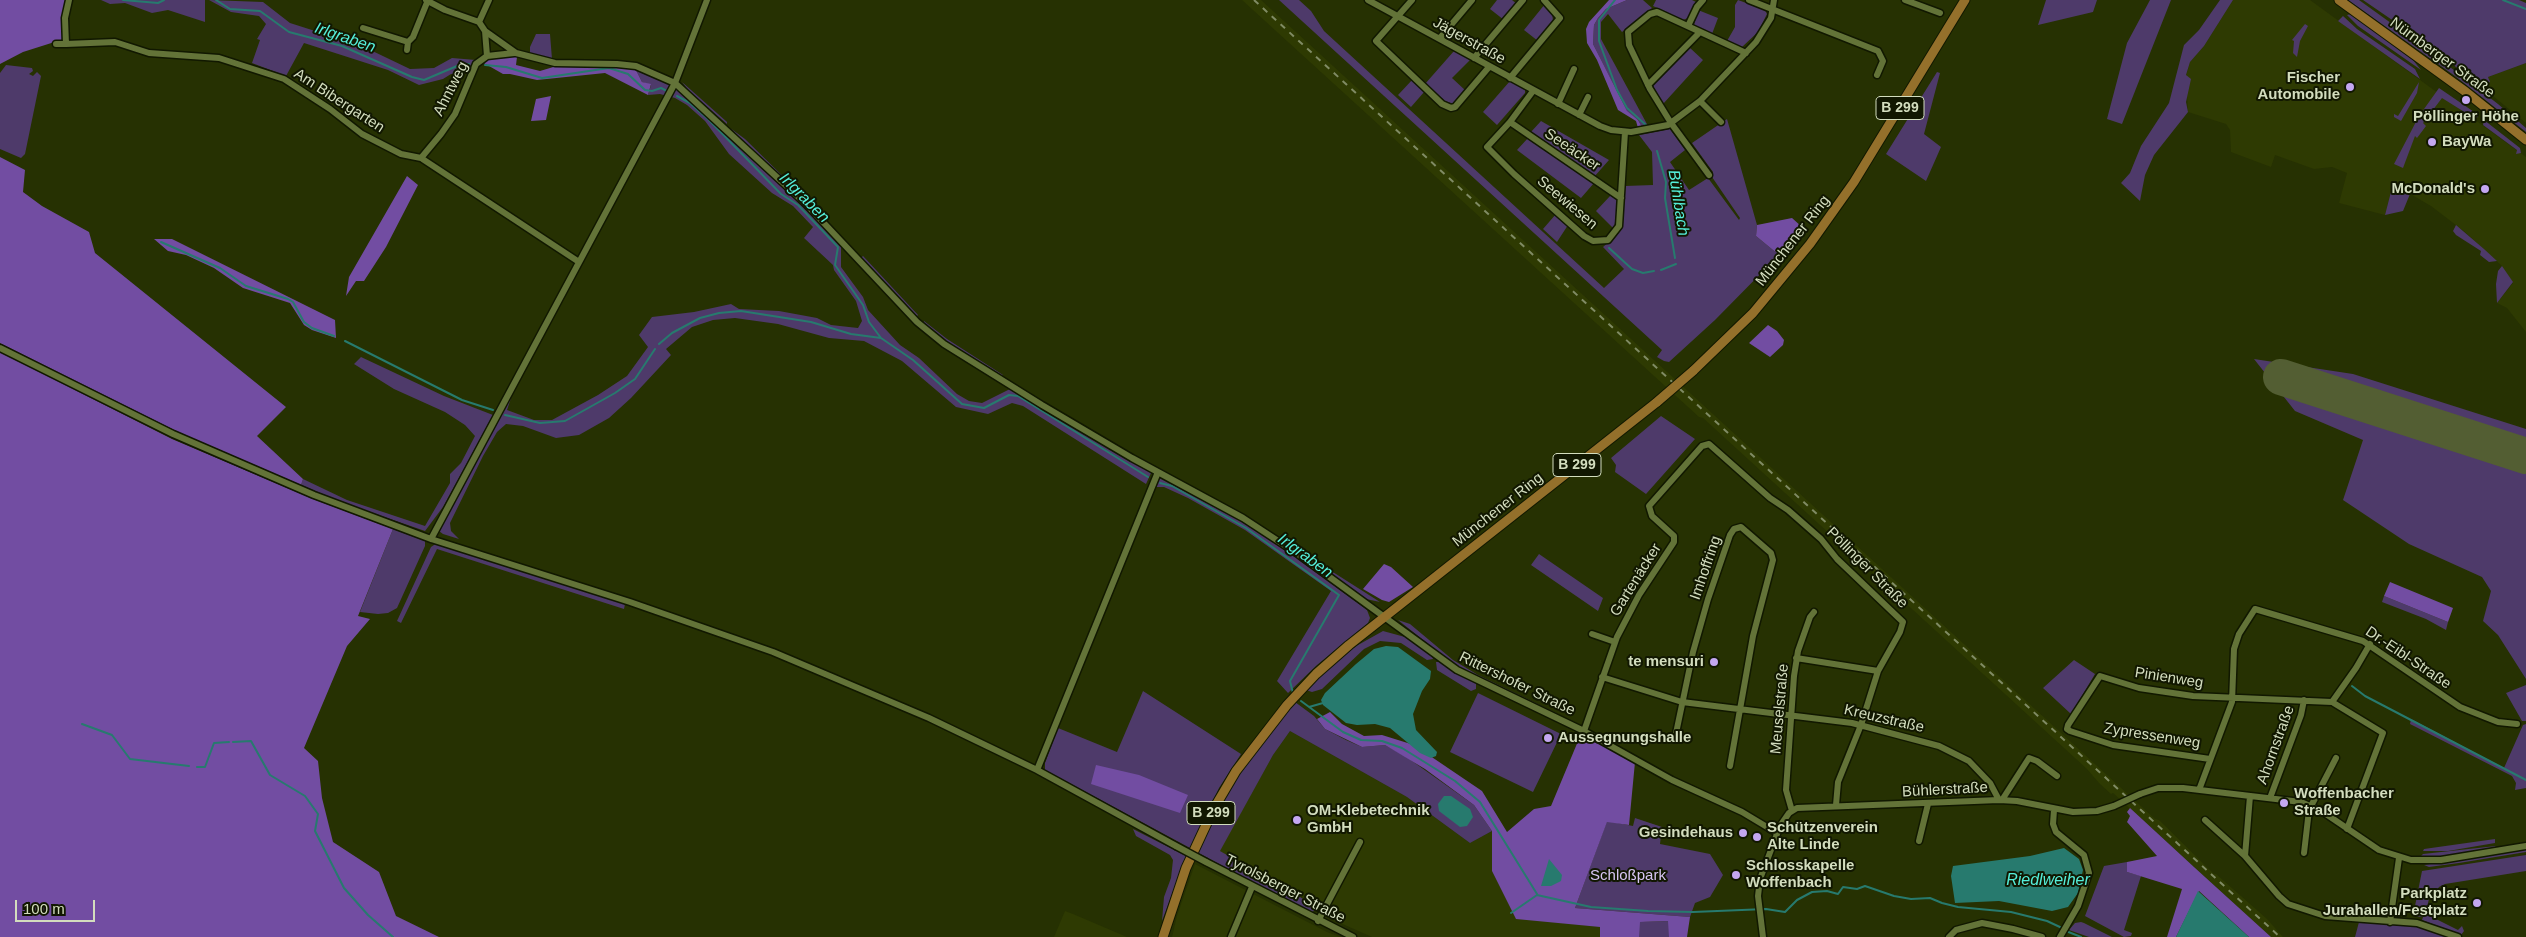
<!DOCTYPE html>
<html>
<head>
<meta charset="utf-8">
<style>
  body { margin:0 }
  #map { position:relative; width:2526px; height:937px; overflow:hidden; background:#263102; font-family:Helvetica,sans-serif }
  canvas { display:block }
  .scale { position:absolute; left:15px; top:900px; width:80px; height:22px; box-sizing:border-box; border:2px solid #d3ddbe; border-top:0; padding-left:6px; font-size:15px; line-height:18px; white-space:nowrap; color:#d3ddbe; -webkit-text-stroke:4px #111701; paint-order:stroke }
</style>
</head>
<body>
<div id="map">
<canvas width="2526" height="937"></canvas>
<div class="scale">100 m</div>
</div>
<script>
const g = document.querySelector('canvas').getContext('2d');
g.lineJoin = 'round';
function fillPath(path, color) {
  g.fillStyle = color;
  g.fill(path, 'evenodd');
}
function toPath(rows) {
  const path = new Path2D();
  for (const r of rows) {
    path.moveTo(r[0], r[1]);
    for (let i = 2; i < r.length; i += 2) path.lineTo(r[i], r[i + 1]);
  }
  return path;
}
function strokePath(path, color, width, dash) {
  g.strokeStyle = color;
  g.lineWidth = width;
  g.lineCap = dash ? 'butt' : 'round';
  g.setLineDash(dash || []);
  g.stroke(path);
}
function drawText(font, color, halo, rows, align = 'center') {
  g.font = font + ' Helvetica,sans-serif';
  g.lineWidth = 4;
  g.setLineDash([]);
  g.textBaseline = 'middle';
  g.strokeStyle = halo;
  g.fillStyle = color;
  for (const [text, x, y, turn = 0] of rows) {
    g.save();
    g.translate(x, y);
    g.rotate((+turn || 0) * Math.PI / 180);
    g.textAlign = isNaN(turn) ? turn : align;
    if (halo) g.strokeText(text, 0, 0);
    g.fillText(text, 0, 0);
    g.restore();
  }
}
const built = toPath([
  [1242,0,1261,0,2048,721,2155,819,2159,820,2214,874,2216,874,2267,919,2283,937,2271,937,2113,793,2111,794,2099,783,2087,769,1703,418,1699,417],
  [2233,0,2310,0,2526,157,2526,332,2507,308,2497,303,2513,283,2502,266,2465,232,2431,206,2393,184,2385,215,2339,203,2347,173,2332,167,2314,169,2275,155,2271,167,2231,152,2230,130,2226,124,2188,112,2186,76,2190,62,2204,46],
  [2526,63,2526,123,2482,87,2490,82,2488,77],
  [1290,731,1407,797,1470,843,1492,831,1492,871,1516,918,1601,927,1600,937,1372,937,1329,918,1317,906,1219,851,1273,755],
  [1195,864,1327,932,1340,937,1172,937,1177,916],
  [1065,911,1073,914,1127,937,1054,937]
]);
const green = toPath([
  [101,0,205,0,205,22,168,10,152,13,125,3,110,4],
  [209,0,263,2,290,23,362,46,410,69,434,68,452,58,476,60,468,73,451,74,443,79,419,85,388,70,304,43,286,76,252,63,260,40,257,39,266,24,259,16,231,12],
  [1279,0,1299,0,1311,11,1324,31,1604,288,1624,269,1603,247,1616,236,1623,224,1625,186,1653,185,1652,152,1639,135,1670,129,1685,150,1670,162,1689,190,1708,178,1739,220,1740,218,1712,177,1713,172,1692,143,1727,119,1757,225,1756,236,1779,255,1715,320,1669,362,1664,361,1657,357,1662,350],
  [1497,0,1512,0,1517,4,1504,20,1490,9],
  [1627,0,1643,0,1652,8,1622,32,1608,14,1601,22,1601,39,1648,126,1642,127,1638,120,1627,112,1593,44,1594,25,1598,18,1606,9],
  [1656,0,1692,0,1696,2,1688,18,1683,20,1653,6],
  [1738,0,1765,10,1767,14,1758,32,1742,47,1727,41,1735,27,1735,5],
  [2046,0,2097,0,2093,12,2038,25],
  [2150,0,2171,0,2122,124,2107,119,2127,43],
  [2220,0,2233,0,2204,46,2190,62,2186,75,2191,79,2186,102,2188,112,2154,155,2145,175,2140,201,2121,183,2130,173,2141,146,2169,103,2184,45,2199,30],
  [2348,0,2359,0,2420,44,2498,104,2526,128,2526,132,2455,76],
  [2363,0,2519,0,2526,3,2526,63,2488,77,2490,82,2482,87,2417,37],
  [1545,4,1552,12,1553,21,1538,41,1524,30],
  [1698,10,1718,18,1712,34,1694,25],
  [2351,14,2413,60,2421,70,2358,26,2347,15],
  [2343,16,2357,29,2415,69,2420,79,2338,21],
  [2305,24,2308,26,2300,41,2297,57,2293,53,2294,41,2292,40],
  [536,34,550,34,552,59,530,53,530,47],
  [1689,47,1703,60,1663,104,1652,84],
  [1454,51,1470,60,1452,78,1466,91,1454,103,1451,103,1445,101,1425,84],
  [6,65,32,68,33,71,29,74,33,76,37,72,41,76,25,154,21,158,0,149,0,73],
  [636,70,654,74,682,91,728,134,818,222,841,247,841,267,863,297,868,310,900,345,919,358,957,394,969,401,982,403,1010,389,1151,473,1146,484,1023,406,1012,403,988,414,956,407,902,361,864,341,829,338,778,324,735,318,713,320,692,327,666,349,671,355,631,398,609,418,579,435,556,438,523,426,506,424,497,432,483,456,450,523,451,531,459,539,443,534,439,531,512,395,507,410,534,420,552,420,598,395,627,376,648,347,639,335,652,317,694,312,731,304,739,309,779,311,817,318,831,325,858,328,862,321,856,301,834,270,833,265,804,238,813,227,793,206,772,193,729,154,705,121,687,105,675,98,660,94,648,95,651,85,642,82],
  [1937,72,1940,73,1924,134,1941,147,1926,181,1886,154],
  [1413,79,1425,91,1411,107,1398,95],
  [1510,81,1525,90,1525,93,1497,125,1483,112],
  [682,82,727,122,727,124,689,91],
  [2419,82,2417,93,2401,121,2394,117,2394,114,2398,116],
  [2439,88,2477,114,2478,117,2474,118,2442,98,2423,123,2426,126,2417,138,2415,136,2403,168,2394,164,2419,116],
  [2484,120,2520,148,2521,153,2516,154,2517,150,2483,125],
  [1541,121,1609,160,1594,177,1530,133],
  [730,128,745,139,807,200,806,201],
  [1528,138,1594,183,1581,198,1517,150],
  [2393,184,2410,194,2403,211,2385,215],
  [1611,195,1618,201,1614,229,1596,211],
  [1556,214,1568,225,1557,242,1543,229],
  [2456,225,2484,249,2497,261,2489,262,2480,255,2481,251,2456,235,2453,231],
  [863,256,918,315,917,316,861,258],
  [2502,266,2513,282,2497,303,2496,284,2498,271],
  [924,321,947,339,1003,375,1001,377,945,341,923,324],
  [361,357,444,396,493,415,443,507,425,531,344,503,301,485,303,479,347,500,425,526,450,483,450,474,461,463,475,436,465,425,445,412,394,389,354,364],
  [2254,359,2353,374,2526,429,2526,451,2272,370,2282,383,2526,461,2526,679,2498,635,2483,621,2491,591,2482,577,2409,544,2343,500,2363,440,2295,411],
  [1661,416,1695,439,1646,494,1615,472,1616,465,1611,458],
  [1159,478,1241,521,1295,557,1367,610,1370,618,1368,623,1317,665,1288,693,1277,681,1331,591,1245,530,1188,498,1164,487,1155,487],
  [393,529,425,541,425,546,397,608,388,613,378,614,360,612],
  [437,543,625,604,624,609,437,549,401,623,397,621,431,547],
  [1302,553,1303,553,1380,602,1366,599],
  [1539,554,1603,598,1598,611,1531,565],
  [2384,596,2448,622,2446,630,2426,619,2382,602],
  [1398,620,1410,624,1453,660,1478,675,1556,713,1554,714,1477,678,1452,663],
  [1383,631,1405,637,1432,656,1433,659,1427,660,1401,643,1380,641,1364,649,1322,689,1312,692,1306,690,1339,659,1358,645],
  [2074,660,2095,674,2071,714,2043,688],
  [1436,662,1440,662,1476,683,1476,689,1471,691,1437,670],
  [2526,685,2526,721,2522,721,2506,693],
  [1143,691,1241,754,1219,788,1190,848,1045,770,1045,763,1058,728,1117,752],
  [1478,693,1561,734,1533,792,1450,752],
  [1295,702,1314,716,1325,729,1346,740,1362,747,1385,745,1405,756,1474,805,1492,831,1470,843,1407,797,1290,731,1273,755,1220,851,1319,908,1312,912,1304,910,1197,852,1224,796,1262,742],
  [2411,719,2504,768,2523,725,2526,724,2526,788,2515,790,2516,783,2512,776,2410,724],
  [1635,818,1662,827,1660,844,1710,854,1723,875,1710,897,1695,903,1690,917,1575,908,1607,821,1633,826],
  [1133,829,1186,856,1162,921,1164,897,1171,878,1173,860,1170,855,1136,836],
  [2495,839,2495,843,2448,851,2423,851,2424,849],
  [2496,846,2494,848,2447,856,2421,856,2423,854],
  [2526,849,2526,852,2459,863,2429,867,2424,865],
  [2526,855,2526,871,2445,884,2439,887,2434,895,2430,895,2426,911,2432,917,2458,930,2462,926,2464,931,2461,935,2422,920,2423,917,2413,916,2422,871],
  [2127,862,2127,872,2141,876,2124,930,2132,933,2131,936,2124,937,2085,916,2104,866],
  [1669,921,1669,937,1639,937,1639,922],
  [2081,922,2084,923,2112,937,2089,937,2069,930,2075,923],
  [2359,922,2413,925,2453,937,2355,937]
]);
const forest = toPath([
  [0,0,68,0,64,39,23,52,0,64],
  [1609,0,1627,0,1606,9,1598,18,1594,25,1593,44,1627,111,1638,120,1642,127,1638,128,1636,121,1618,110,1597,60,1587,43,1586,29,1589,22],
  [496,56,517,57,516,65,540,71,560,65,624,68,636,70,642,82,651,84,648,95,605,73,537,80,510,74,503,74,482,62],
  [551,96,546,120,531,121,536,99],
  [0,157,25,170,23,192,42,206,89,232,95,253,286,407,257,436,303,479,301,485,178,432,0,343],
  [407,176,418,185,386,247,364,281,356,281,346,296,349,277],
  [1792,218,1802,227,1779,255,1756,236,1757,225],
  [154,239,172,239,335,320,336,338,312,330,304,325,290,303,243,288,214,268,186,255,168,251],
  [1768,325,1777,331,1784,340,1783,345,1770,357,1749,343],
  [0,352,172,439,313,499,393,529,358,616,370,619,347,646,304,748,318,761,322,798,333,842,379,872,396,916,439,937,0,937],
  [1384,564,1391,567,1413,587,1389,602,1382,600,1363,589],
  [2390,582,2453,608,2448,622,2384,596],
  [1330,712,1342,724,1364,736,1382,735,1414,745,1482,791,1507,832,1534,809,1551,806,1581,734,1635,762,1629,825,1607,822,1575,908,1690,917,1687,937,1669,937,1668,921,1640,922,1639,937,1600,937,1600,927,1516,919,1492,871,1492,831,1474,805,1425,769,1385,745,1362,747,1325,729,1317,719],
  [1096,765,1139,775,1188,795,1180,813,1091,784],
  [2130,808,2194,867,2271,937,2249,937,2199,891,2176,937,2167,937,2182,889,2127,872,2127,862,2157,856,2127,822,2130,816,2127,812]
]);
const water = toPath([
  [1386,646,1398,647,1431,671,1430,679,1422,691,1413,714,1416,730,1437,752,1436,756,1431,758,1420,753,1390,728,1375,724,1357,725,1346,723,1323,705,1321,700,1325,693,1356,664,1374,649],
  [1444,796,1451,796,1470,809,1473,817,1467,826,1460,827,1439,811,1438,804],
  [2064,848,2079,859,2083,870,2078,893,2068,907,2052,911,1999,901,1955,903,1951,876,1953,866,2030,856],
  [1549,859,1562,875,1561,881,1551,886,1541,886],
  [2198,891,2249,937,2176,937]
]);
const stream = toPath([
  [123,0,158,3,164,0],
  [216,0,230,9,260,11,289,32,342,46,412,77,424,80,457,66,469,64],
  [1615,0,1599,20,1599,41,1617,90,1627,108,1647,126],
  [2503,0,2526,9],
  [485,65,506,67,542,78,609,68,628,74,645,90,652,91,661,88,667,91],
  [677,96,690,103,708,119,781,194,798,205,838,247,835,265,863,305,869,322,881,338],
  [1657,151,1666,182,1665,198,1675,258],
  [161,242,220,268,246,286,288,299,293,302,304,322,312,328,334,336],
  [1609,248,1632,269,1643,273,1654,271],
  [1661,270,1676,264],
  [345,341,462,400,493,410],
  [659,344,672,333,700,318,719,313,741,311,811,322,851,334,881,338,913,360,962,404,984,408,1009,395,1018,396,1148,477],
  [505,415,540,423,565,421,615,393,635,379,655,349],
  [1160,483,1172,486,1246,528,1339,595,1290,681,1293,693],
  [2352,686,2365,696,2526,780],
  [1301,701,1343,732,1361,740,1382,741,1402,748,1455,781,1480,802,1537,894],
  [1309,707,1323,703],
  [82,724,112,735,130,759,189,766],
  [233,742,251,741,270,775,305,796,318,814,315,831,344,888,368,915,393,937],
  [197,767,205,767,214,743,229,742],
  [1537,895,1591,907,1648,911,1693,912,1766,909,1785,912,1797,900,1812,892,1827,891,1838,894,1843,887,1857,889,1865,886,1894,896,1911,899,1930,898,1942,903,1958,907,2011,912,2047,921,2062,928],
  [1511,913,1537,895],
  [2066,931,2081,937]
]);
const runway = toPath([
  [2281,377,2526,456]
]);
const minor = toPath([
  [426,0,445,10,479,22,485,31,516,53,555,63,617,64,636,66,675,83,806,204,917,322,944,344,1042,405,1132,458,1243,518,1298,554,1457,670,1584,731,1672,780,1742,812,1777,833],
  [1368,0,1600,126,1611,130,1631,132,1668,125,1700,101,1756,42,1771,18,1774,0],
  [1412,0,1376,41,1442,104,1451,108,1455,107,1489,67],
  [1749,0,1878,51,1883,61,1877,75],
  [1905,0,1940,13],
  [479,22,489,0],
  [1688,26,1697,7,1703,0],
  [363,28,408,42,413,37,428,0],
  [485,31,487,56],
  [1440,38,1472,0],
  [56,44,66,44,65,18,69,0],
  [66,44,115,42,149,53,219,58,284,79,330,109,362,134,401,154,421,158,579,262],
  [407,50,408,42],
  [1474,58,1523,0],
  [1510,78,1560,18,1544,0],
  [1648,85,1700,32],
  [1533,91,1510,122,1487,147,1514,174,1584,236,1593,241,1608,240,1619,226,1625,132],
  [1700,101,1721,122],
  [1558,104,1574,69],
  [1579,115,1588,97],
  [1510,122,1621,198],
  [421,158,441,134,455,114,476,64,487,56,514,53],
  [1709,175,1671,123,1650,89,1629,45,1628,32,1650,14,1657,12,1746,53],
  [0,348,173,434,314,495,431,539,630,602,773,652,929,718,1037,770,1176,846],
  [431,539,675,83,707,0],
  [1592,634,1615,642],
  [1796,658,1878,671],
  [1602,677,1682,702,1852,723,1939,746,1969,761,1990,783,1999,800],
  [2332,702,2356,668,2370,644],
  [1584,731,1617,637,1639,595,1674,542,1674,536,1652,516,1649,506,1702,446,1709,444,1770,498,1788,510,1821,539,1837,559,1903,622,1900,632,1878,671,1861,725,1838,782,1836,805],
  [1675,738,1693,652,1708,599,1730,535,1734,529,1741,527,1771,553,1773,560,1753,636,1730,766],
  [2210,759,2113,745,2070,731,2067,729,2068,725,2100,676,2139,688,2193,696,2332,702,2383,733,2347,829],
  [1037,770,1158,472],
  [2199,790,2232,702,2234,649,2239,634,2255,609,2363,641,2460,707,2498,722,2517,724],
  [2140,794,2158,788,2183,788,2301,802,2323,812,2379,850,2411,860,2441,860,2526,846],
  [2250,796,2245,856,2279,896,2288,904,2325,916,2417,923,2458,937],
  [2270,798,2301,715,2304,700],
  [2002,800,2029,758,2037,761,2057,776],
  [2054,810,2053,824,2056,832,2084,855,2089,873,2078,906,2060,937],
  [1792,811,1786,790,1794,676,1798,651,1810,617,1814,612],
  [2205,820,2245,856],
  [1919,841,1928,804],
  [2304,853,2309,810,2336,758],
  [1206,862,1353,937],
  [1318,921,1360,842],
  [2390,922,2399,858],
  [1231,937,1252,887],
  [1763,937,1758,896,1760,879,1780,826,1789,813,1797,808,1999,800,2017,801,2073,812,2097,811,2114,806],
  [1949,937,1956,930,1982,923,2013,929,2042,937]
]);
const major = toPath([
  [2339,0,2466,92,2526,140],
  [1693,371,1753,313,1810,244,1854,182,1965,0],
  [1163,937,1186,868,1213,810,1236,771,1287,705,1316,674,1349,645,1657,402]
]);
const rail = toPath([
  [1254,0,2280,937]
]);
const minorBridge = toPath([
  [2114,806,2140,794],
  [1176,846,1206,862]
]);
const majorBridge = toPath([
  [1657,402,1693,371]
]);
const markers = [
  [2350,87,5,"#c4a7f1"],
  [2466,100,5,"#c4a7f1"],
  [2432,142,5,"#c4a7f1"],
  [2485,189,5,"#c4a7f1"],
  [1714,662,5,"#c4a7f1"],
  [1548,738,5,"#c4a7f1"],
  [2284,803,5,"#c4a7f1"],
  [1297,820,5,"#c4a7f1"],
  [1743,833,5,"#c4a7f1"],
  [1757,837,5,"#c4a7f1"],
  [1736,875,5,"#c4a7f1"],
  [2477,903,5,"#c4a7f1"]
];
const shields = [
  [1900,108,48],
  [1577,465,48],
  [1211,813,48]
];
const shieldNames = [
  ["B 299",1900,108],
  ["B 299",1577,465],
  ["B 299",1211,813]
];
const streetNames = [
  ["Jägerstraße",1469,41,29],
  ["Nürnberger Straße",2442,58,36],
  ["Ahntweg",451,89,-63],
  ["Am Bibergarten",339,101,33],
  ["Seeäcker",1572,150,34],
  ["Seewiesen",1567,203,40],
  ["Münchener Ring",1793,241,-52],
  ["Münchener Ring",1498,510,-38],
  ["Imhoffring",1706,568,-71],
  ["Pöllinger Straße",1867,568,45],
  ["Gartenäcker",1636,580,-58],
  ["Dr.-Eibl-Straße",2408,658,34],
  ["Pinienweg",2169,678,9],
  ["Rittershofer Straße",1517,684,26],
  ["Meuselstraße",1780,709,-85],
  ["Kreuzstraße",1884,719,13],
  ["Zypressenweg",2152,736,9],
  ["Ahornstraße",2276,745,-70],
  ["Bühlerstraße",1945,790,-3],
  ["Tyrolsberger Straße",1285,889,27]
];
const poiNames = [
  ["Fischer",2340,78,"right"],
  ["Automobile",2340,95,"right"],
  ["Pöllinger Höhe",2466,117,"center"],
  ["BayWa",2442,142],
  ["McDonald's",2475,189,"right"],
  ["te mensuri",1704,662,"right"],
  ["Aussegnungshalle",1558,738],
  ["Woffenbacher",2294,794],
  ["Straße",2294,811],
  ["OM-Klebetechnik",1307,811],
  ["GmbH",1307,828],
  ["Schützenverein",1767,828],
  ["Alte Linde",1767,845],
  ["Gesindehaus",1733,833,"right"],
  ["Schlosskapelle",1746,866],
  ["Woffenbach",1746,883],
  ["Parkplatz",2467,894,"right"],
  ["Jurahallen/Festplatz",2467,911,"right"]
];
const parkNames = [
  ["Schloßpark",1628,876]
];
const waterNames = [
  ["Irlgraben",345,38,19],
  ["Irlgraben",804,198,45],
  ["Bühlbach",1678,203,81],
  ["Irlgraben",1305,556,36],
  ["Riedlweiher",2048,881]
];
fillPath(built, '#2e3a02');
fillPath(green, '#4e3a6a');
fillPath(forest, '#724da2');
fillPath(water, '#277a6e');
strokePath(stream, '#277a6e', 2);
strokePath(runway, '#535e33', 36);
strokePath(minor, '#111800', 9);
strokePath(major, '#111800', 11);
strokePath(minor, '#637338', 6);
strokePath(major, '#94702b', 9);
strokePath(rail, '#808b64', 2, [6, 6]);
strokePath(minorBridge, '#111800', 9, []);
strokePath(majorBridge, '#111800', 11, []);
strokePath(minorBridge, '#637338', 6);
strokePath(majorBridge, '#94702b', 9);
for (const [x, y, r, color] of markers) {
  const dot = new Path2D();
  dot.arc(x, y, r, 0, 2 * Math.PI);
  g.fillStyle = color;
  g.fill(dot);
  strokePath(dot, '#111701', 2);
}
for (const [x, y, w] of shields) {
  const box = new Path2D();
  box.roundRect(x - w / 2, y - 11.5, w, 23, 4);
  g.fillStyle = '#111701';
  g.fill(box);
  strokePath(box, '#d3ddbe', 1);
}
drawText('bold 14px', '#d3ddbe', null, shieldNames);
drawText('15px', '#d3ddbe', '#111701', streetNames);
drawText('bold 15px', '#d3ddbe', '#111701', poiNames, 'left');
drawText('15px', '#d8c6f4', '#111701', parkNames);
drawText('italic 16px', '#55eed9', '#111701', waterNames);
</script>
</body>
</html>
